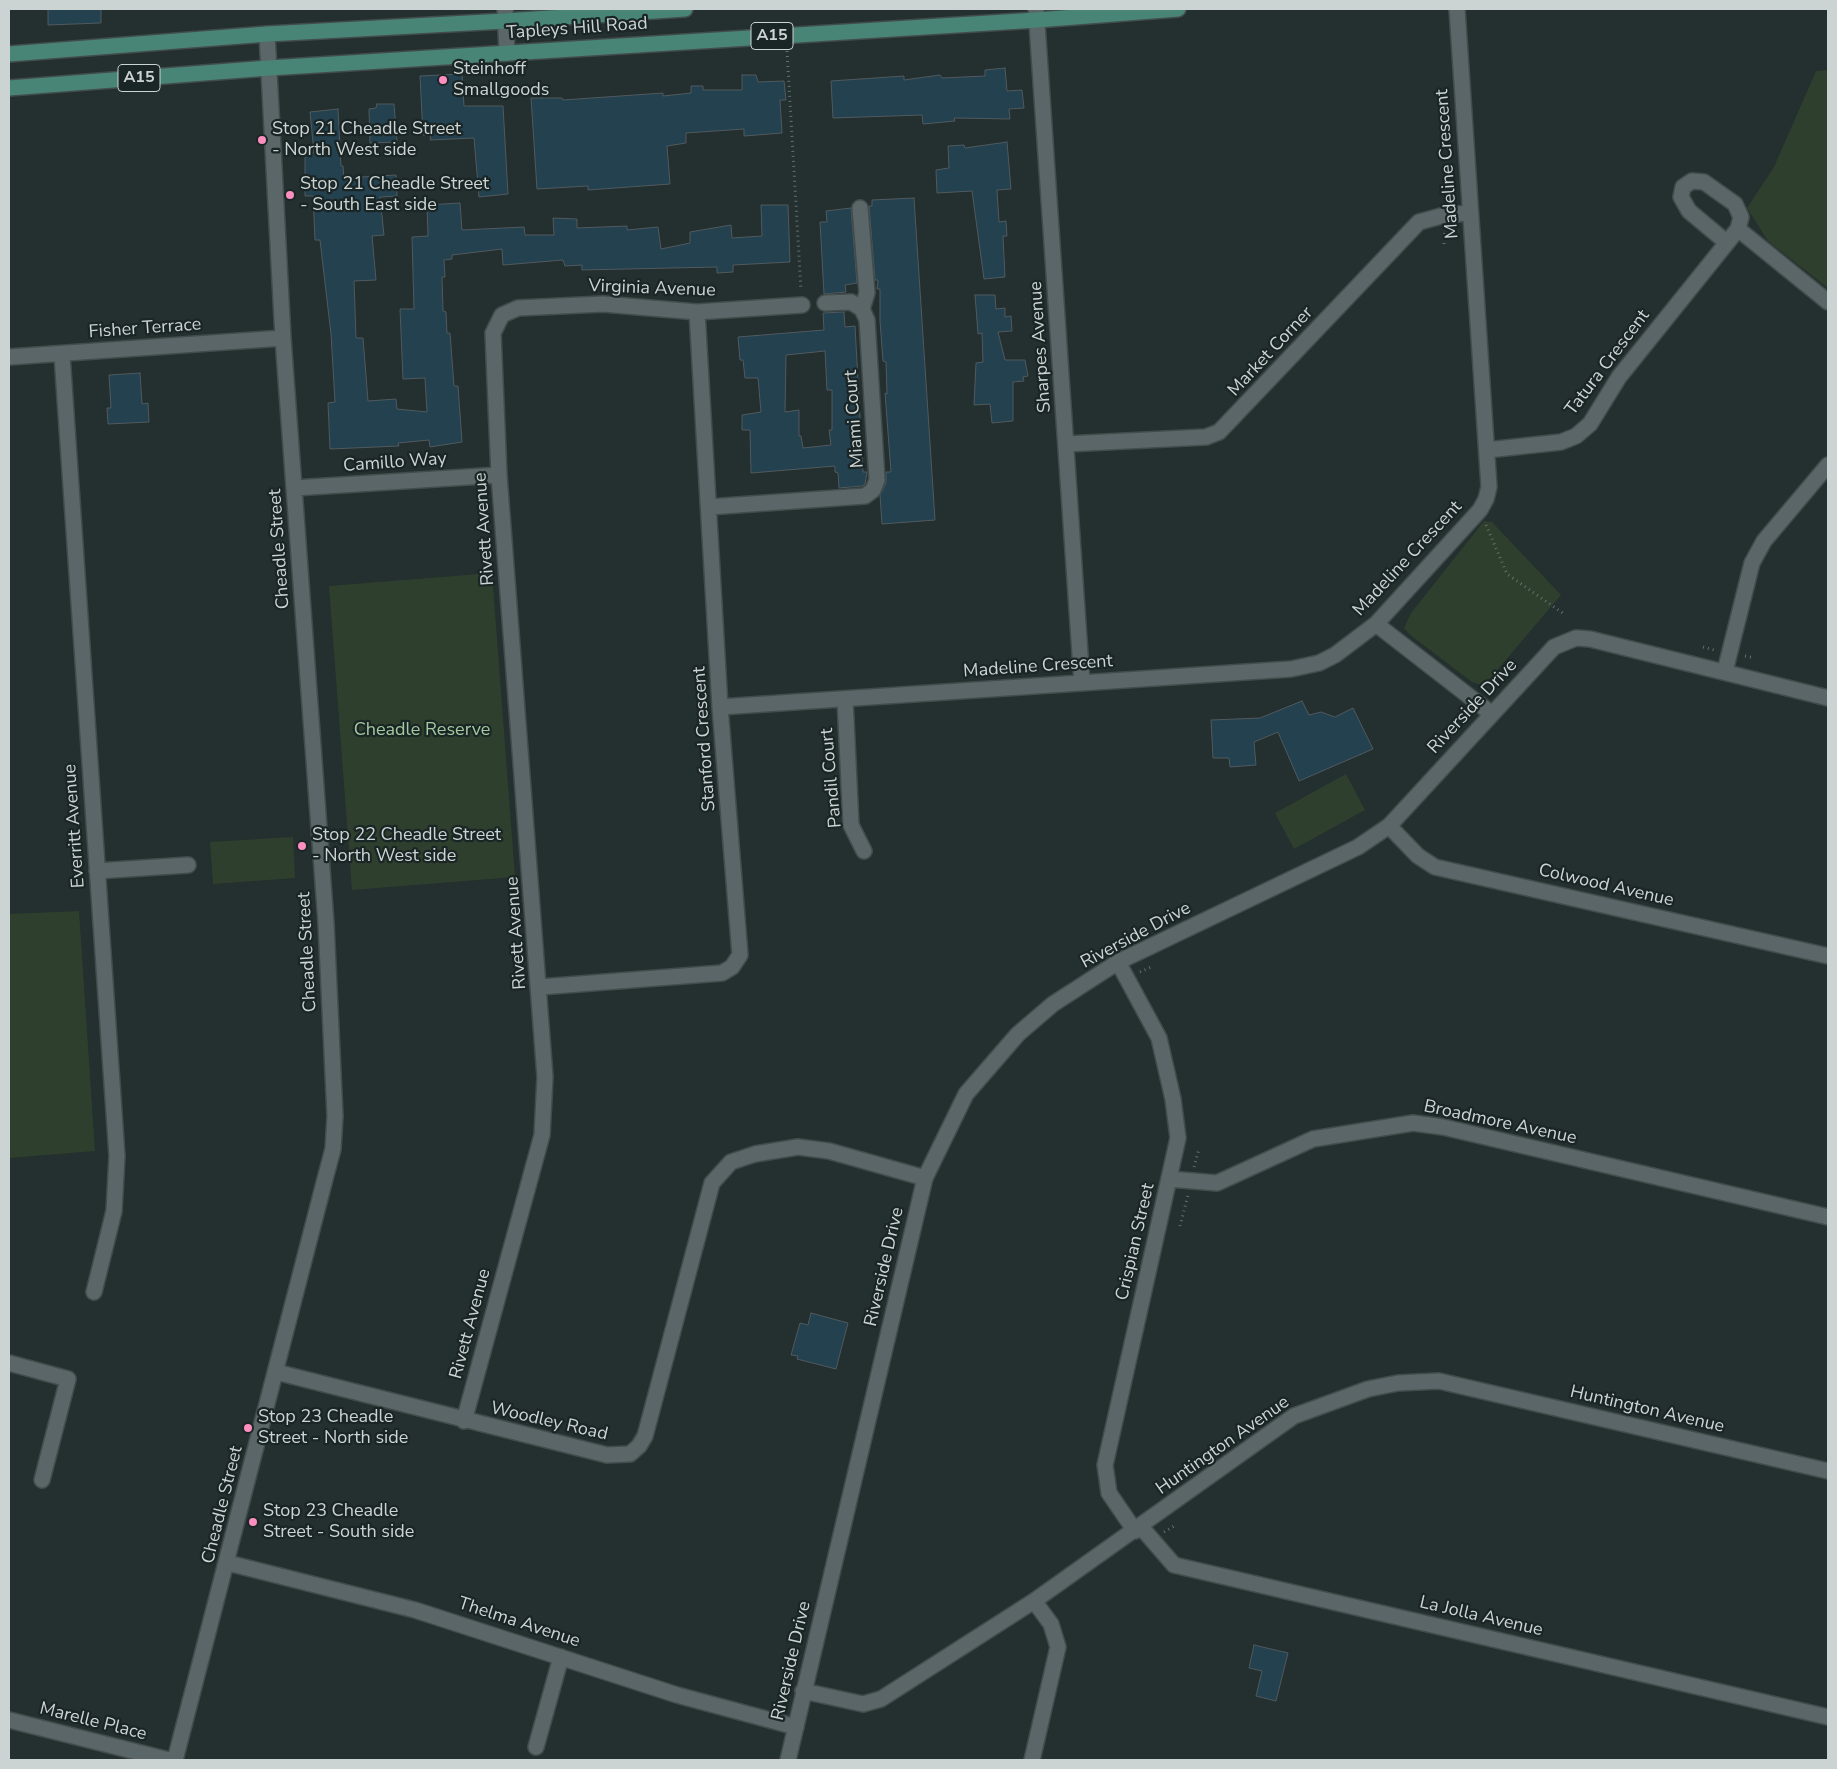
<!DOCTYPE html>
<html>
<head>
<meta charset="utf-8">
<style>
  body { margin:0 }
  #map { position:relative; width:1837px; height:1769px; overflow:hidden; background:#242f2f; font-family:"Nunito Sans",sans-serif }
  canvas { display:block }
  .frame { position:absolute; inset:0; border:10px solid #ccd3d3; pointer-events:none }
</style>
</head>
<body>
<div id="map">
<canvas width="1837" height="1769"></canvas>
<div class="frame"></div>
</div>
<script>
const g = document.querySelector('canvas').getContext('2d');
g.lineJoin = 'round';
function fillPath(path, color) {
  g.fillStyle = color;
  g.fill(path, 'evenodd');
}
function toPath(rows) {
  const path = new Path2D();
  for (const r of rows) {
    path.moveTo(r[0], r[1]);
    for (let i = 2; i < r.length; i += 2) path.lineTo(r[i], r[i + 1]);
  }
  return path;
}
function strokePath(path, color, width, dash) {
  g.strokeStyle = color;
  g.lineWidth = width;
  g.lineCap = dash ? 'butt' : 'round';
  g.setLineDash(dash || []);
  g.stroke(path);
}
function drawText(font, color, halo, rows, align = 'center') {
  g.font = font + ' "Nunito Sans",sans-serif';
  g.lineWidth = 4.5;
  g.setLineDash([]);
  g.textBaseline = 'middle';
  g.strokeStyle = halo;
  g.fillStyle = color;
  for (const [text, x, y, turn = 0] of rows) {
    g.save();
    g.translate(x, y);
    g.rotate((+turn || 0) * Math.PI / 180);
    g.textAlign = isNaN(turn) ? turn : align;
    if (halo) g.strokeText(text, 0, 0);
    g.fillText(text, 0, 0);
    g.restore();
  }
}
const green = toPath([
  [1828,70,1828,288,1768,241,1747,208,1774,167,1816,71],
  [1484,521,1492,522,1561,595,1487,682,1481,685,1472,682,1409,634,1404,628,1411,613],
  [492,573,515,877,352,890,329,586],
  [1346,774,1365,810,1294,849,1275,813],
  [293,837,295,878,213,884,210,842],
  [79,911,95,1151,9,1158,9,914]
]);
const building = toPath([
  [48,9,101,9,101,23,48,25,48,9],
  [1005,68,1007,91,1022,90,1024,108,1009,109,1010,119,954,118,955,121,923,124,922,115,833,118,831,81,904,76,904,80,940,75,942,78,985,76,985,70,1005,68],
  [462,74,464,106,503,106,508,194,479,197,474,138,430,140,431,136,423,135,420,76,462,74],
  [742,75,756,75,758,82,784,81,786,100,780,100,782,133,744,136,744,129,686,133,686,143,667,146,670,184,588,190,588,186,537,189,531,98,562,98,563,100,663,93,663,96,691,93,691,86,703,86,703,90,742,90,742,75],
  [377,104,394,104,397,142,370,143,369,109,376,108,377,104],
  [338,109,341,166,343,166,344,178,396,175,397,196,380,197,384,235,372,236,376,280,354,281,356,338,363,338,368,401,396,399,397,409,427,412,425,378,403,379,400,309,414,309,412,237,428,236,427,205,460,203,462,230,524,227,525,235,554,235,553,218,577,219,577,228,627,226,627,230,658,227,661,249,690,243,690,232,731,225,732,238,762,236,761,205,788,205,790,262,733,265,733,272,717,273,717,267,582,270,582,265,565,266,563,260,503,265,502,249,452,255,452,259,444,260,445,277,442,277,443,311,446,312,447,333,450,333,454,386,458,386,462,442,430,447,429,440,398,443,399,446,330,449,328,403,335,402,331,334,320,240,315,240,313,196,305,196,305,153,314,153,310,112,338,109],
  [1007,142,1011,189,997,190,999,222,1006,221,1007,236,1003,236,1005,277,984,279,972,191,937,193,936,170,949,168,948,146,964,145,965,148,1007,142],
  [914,198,935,520,882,524,880,495,886,483,886,472,891,472,885,393,887,394,886,362,883,361,880,321,880,289,877,289,878,280,875,280,869,206,872,206,872,200,914,198],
  [851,208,857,283,845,285,846,292,824,294,820,222,827,222,826,211,851,208],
  [975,295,995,295,996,309,1005,308,1005,317,1011,316,1012,331,998,332,1005,360,1025,360,1028,376,1023,377,1024,381,1013,382,1013,421,992,423,990,404,974,405,976,363,983,362,982,333,978,334,975,295],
  [844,312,845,327,855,326,863,472,867,472,865,484,862,486,839,488,838,473,835,472,835,466,751,473,750,430,742,430,742,415,761,412,758,378,745,378,743,360,740,360,738,337,824,330,823,313,844,312],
  [825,351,827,390,832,390,832,430,829,430,831,445,803,448,801,436,799,436,799,410,785,412,786,355,825,351],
  [140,373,142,404,148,403,149,422,108,424,107,408,111,408,109,375,140,373],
  [1302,701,1309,715,1321,712,1335,717,1353,708,1373,749,1299,781,1278,732,1254,742,1256,765,1230,767,1229,758,1213,758,1211,720,1260,718,1302,701],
  [811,1313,848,1323,836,1369,797,1359,798,1356,791,1355,800,1323,808,1325,811,1313],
  [1254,1645,1288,1653,1276,1701,1256,1696,1262,1671,1249,1668,1254,1645]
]);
const path = toPath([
  [787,51,801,290],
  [1445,199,1450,173],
  [1444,244,1445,230],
  [1486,525,1507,574,1564,614],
  [1703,647,1714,650],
  [1745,656,1754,658],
  [1140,972,1151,967],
  [1194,1167,1199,1149],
  [1180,1226,1188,1195],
  [1164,1532,1176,1525]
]);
const minor = toPath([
  [505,9,507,53],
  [1036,9,1082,683],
  [860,208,867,293,862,309],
  [1726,242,1689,211,1681,197,1683,187,1692,181,1704,182,1735,204,1741,217,1738,229],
  [62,355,117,1156,114,1211,94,1292],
  [9,357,283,338],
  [1066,444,1206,437,1219,432,1419,222,1445,215,1469,213],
  [1487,450,1561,442,1576,436,1590,424,1619,377,1738,229,1828,302],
  [294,488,499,475],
  [709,507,865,496,873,490,877,480,867,320,862,309,851,302,825,303],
  [1376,624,1492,714],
  [1725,671,1752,563,1764,541,1828,465],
  [845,699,851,825,864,851],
  [720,707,1291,669,1319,663,1335,655,1376,624,1480,510,1486,499,1489,487,1457,9],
  [1389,826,1418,856,1435,867,1828,956],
  [97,871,188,865],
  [1118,962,1159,1038,1173,1099,1178,1138,1105,1465,1109,1493,1135,1531],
  [540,987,722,973,732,967,740,955,720,707,697,312],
  [1169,1179,1217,1183,1313,1139,1413,1123,1443,1127,1828,1217],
  [9,1363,68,1379,42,1480],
  [276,1372,607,1455,630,1454,639,1446,645,1436,712,1183,731,1162,755,1154,798,1147,829,1151,925,1178],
  [464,1421,542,1135,545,1077,499,475,493,333,502,315,518,308,603,304,697,312,802,305],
  [1141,1527,1174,1565,1828,1717],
  [228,1563,415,1610,677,1695,796,1727],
  [803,1691,863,1704,881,1699,1034,1601,1294,1416,1368,1389,1398,1383,1439,1381,1828,1471],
  [9,1720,169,1760],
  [536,1747,561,1657],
  [175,1760,325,1179,333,1149,335,1116,326,923,283,338,267,34],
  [788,1760,925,1178,966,1094,1018,1034,1053,1004,1118,962,1358,847,1389,826,1554,647,1576,638,1590,639,1828,698],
  [1032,1760,1058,1647,1051,1624,1034,1601]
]);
const major = toPath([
  [9,54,267,34,505,21,685,9],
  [9,88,269,68,1037,20,1178,9]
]);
const markers = [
  [443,80,5,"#fd8ec0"],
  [262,140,5,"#fd8ec0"],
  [290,195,5,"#fd8ec0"],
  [302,846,5,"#fd8ec0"],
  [248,1428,5,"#fd8ec0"],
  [253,1522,5,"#fd8ec0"]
];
const shields = [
  [772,36,42],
  [139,78,42]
];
const shieldNames = [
  ["A15",772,36],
  ["A15",139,78]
];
const streetNames = [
  ["Tapleys Hill Road",577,29,-4],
  ["Madeline Crescent",1448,164,-94],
  ["Virginia Avenue",652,289,2],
  ["Fisher Terrace",145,329,-4],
  ["Sharpes Avenue",1041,347,-94],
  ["Market Corner",1271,352,-47],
  ["Tatura Crescent",1608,363,-53],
  ["Miami Court",855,419,-94],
  ["Camillo Way",395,463,-4],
  ["Rivett Avenue",485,529,-94],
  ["Cheadle Street",280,549,-94],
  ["Madeline Crescent",1408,559,-47],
  ["Madeline Crescent",1038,667,-4],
  ["Riverside Drive",1473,707,-47],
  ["Stanford Crescent",705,739,-94],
  ["Pandil Court",832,778,-95],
  ["Everritt Avenue",75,826,-94],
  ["Colwood Avenue",1606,886,13],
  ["Rivett Avenue",517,933,-94],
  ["Riverside Drive",1136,936,-28],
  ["Cheadle Street",308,952,-93],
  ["Broadmore Avenue",1500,1123,12],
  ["Crispian Street",1136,1242,-77],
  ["Riverside Drive",885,1267,-77],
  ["Rivett Avenue",471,1324,-75],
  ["Huntington Avenue",1647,1410,13],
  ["Woodley Road",549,1422,13],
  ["Huntington Avenue",1223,1446,-35],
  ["Cheadle Street",223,1505,-76],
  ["La Jolla Avenue",1481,1617,13],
  ["Thelma Avenue",519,1623,18],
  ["Riverside Drive",792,1661,-77],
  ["Marelle Place",93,1722,14]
];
const poiNames = [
  ["Steinhoff",453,70],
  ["Smallgoods",453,91],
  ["Stop 21 Cheadle Street",272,130],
  ["- North West side",272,151],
  ["Stop 21 Cheadle Street",300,185],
  ["- South East side",300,206],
  ["Stop 22 Cheadle Street",312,836],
  ["- North West side",312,857],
  ["Stop 23 Cheadle",258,1418],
  ["Street - North side",258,1439],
  ["Stop 23 Cheadle",263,1512],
  ["Street - South side",263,1533]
];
const parkNames = [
  ["Cheadle Reserve",422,731]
];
fillPath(green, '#2f3f2d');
fillPath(building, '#24414f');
strokePath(building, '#505a5f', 1);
strokePath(minor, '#424c4c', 18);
strokePath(major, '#424c4c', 18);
strokePath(path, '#656e6e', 3, [1, 4]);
strokePath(minor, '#5a6667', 15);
strokePath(major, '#498576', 15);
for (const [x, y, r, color] of markers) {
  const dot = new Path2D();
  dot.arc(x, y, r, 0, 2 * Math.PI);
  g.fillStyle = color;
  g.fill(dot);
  strokePath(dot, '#1a2525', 2);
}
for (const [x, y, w] of shields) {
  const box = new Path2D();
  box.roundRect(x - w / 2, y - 13.5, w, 27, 4);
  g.fillStyle = '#1a2525';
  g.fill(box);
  strokePath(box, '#ccd3d3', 1);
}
drawText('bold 16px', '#ccd3d3', null, shieldNames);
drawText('18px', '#ccd3d3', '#1a2525', streetNames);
drawText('18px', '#ccd3d3', '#1a2525', poiNames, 'left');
drawText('18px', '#a4ca9f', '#1a2525', parkNames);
</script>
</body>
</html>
